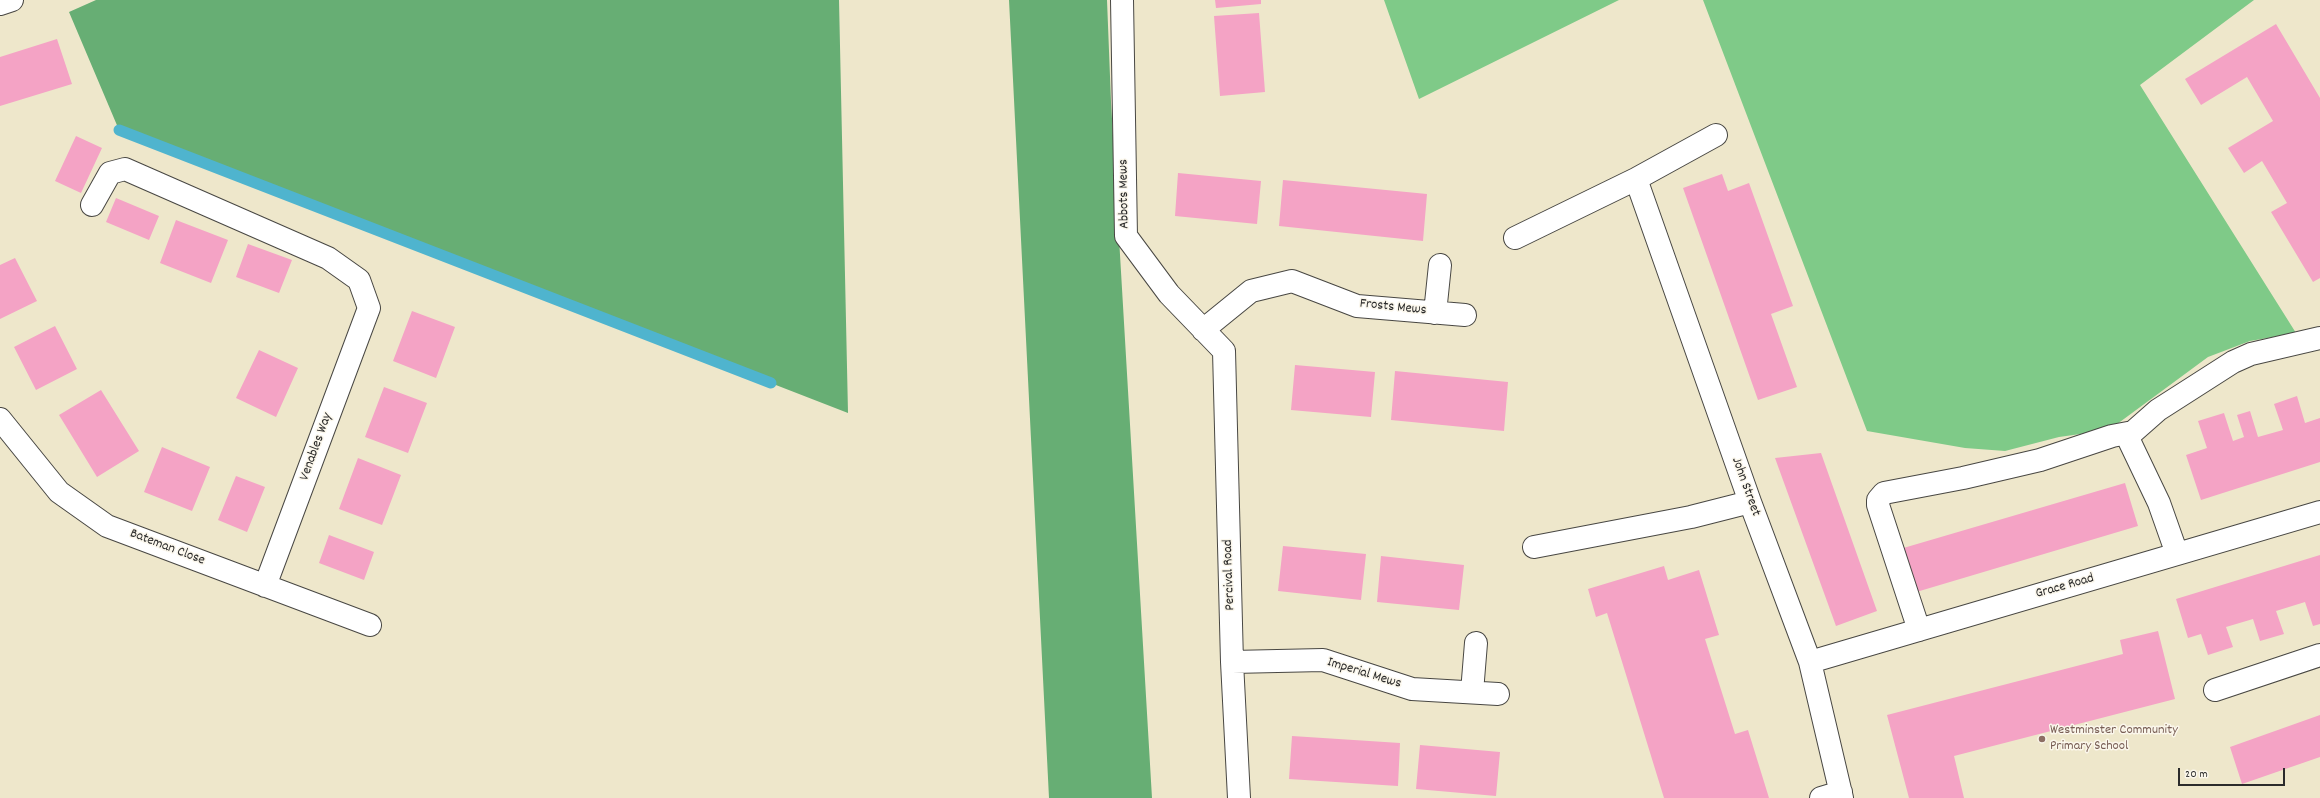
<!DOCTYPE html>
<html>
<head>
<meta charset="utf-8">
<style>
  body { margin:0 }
  #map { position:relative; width:2320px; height:798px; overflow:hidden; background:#eee7cb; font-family:Dekko,sans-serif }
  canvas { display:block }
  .scale { position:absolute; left:2178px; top:768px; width:107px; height:18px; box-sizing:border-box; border:2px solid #2b2b2b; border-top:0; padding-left:5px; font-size:12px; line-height:14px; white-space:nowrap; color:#2b2b2b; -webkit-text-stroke:3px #fbf7ec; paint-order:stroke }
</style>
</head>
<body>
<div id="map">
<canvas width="2320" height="798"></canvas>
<div class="scale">20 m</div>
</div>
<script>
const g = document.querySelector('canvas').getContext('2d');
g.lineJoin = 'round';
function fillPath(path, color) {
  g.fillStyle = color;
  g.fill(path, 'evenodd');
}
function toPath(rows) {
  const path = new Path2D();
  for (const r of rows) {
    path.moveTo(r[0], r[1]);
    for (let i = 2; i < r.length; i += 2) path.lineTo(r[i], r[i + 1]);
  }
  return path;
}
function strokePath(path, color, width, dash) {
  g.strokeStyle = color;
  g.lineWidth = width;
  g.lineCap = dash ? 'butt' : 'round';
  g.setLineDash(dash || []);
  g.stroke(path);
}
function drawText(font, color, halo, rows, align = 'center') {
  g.font = font + ' Dekko,sans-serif';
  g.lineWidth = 3;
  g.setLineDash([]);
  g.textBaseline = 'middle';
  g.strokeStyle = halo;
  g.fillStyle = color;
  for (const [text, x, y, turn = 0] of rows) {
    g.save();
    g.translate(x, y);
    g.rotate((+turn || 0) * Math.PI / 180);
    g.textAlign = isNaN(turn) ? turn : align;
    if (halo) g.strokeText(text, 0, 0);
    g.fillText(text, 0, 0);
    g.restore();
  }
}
const green = toPath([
  [1384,0,1619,0,1419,99],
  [1703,0,2254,0,2140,85,2296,333,2250,341,2208,357,2109,430,2059,437,2005,451,1965,448,1867,431]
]);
const forest = toPath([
  [96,0,839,0,848,413,119,130,69,12],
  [1009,0,1107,0,1111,102,1152,798,1049,798]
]);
const stream = toPath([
  [119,130,771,383]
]);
const building = toPath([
  [1215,0,1261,0,1261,4,1216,8],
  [1259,13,1265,92,1220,96,1214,16],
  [2276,24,2320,98,2320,278,2313,282,2271,212,2287,203,2262,161,2244,173,2228,148,2273,121,2247,77,2201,105,2185,79],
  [57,39,72,84,0,106,0,57],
  [76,136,102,148,81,193,55,181],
  [1178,173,1261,181,1257,224,1175,216],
  [1722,174,1728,191,1749,183,1793,306,1771,314,1797,387,1758,400,1683,188],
  [1283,180,1427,194,1423,241,1279,226],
  [116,198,159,216,149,240,106,222],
  [176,220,228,240,211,283,160,263],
  [248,244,292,260,279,293,236,277],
  [15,258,37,301,0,319,0,265],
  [412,311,455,327,436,378,393,361],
  [55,326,77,369,36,390,14,347],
  [259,350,298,368,276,417,236,398],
  [1295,365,1375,372,1371,417,1291,410],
  [1395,371,1508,382,1504,431,1391,420],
  [384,387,427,403,408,453,365,437],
  [101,390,139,451,97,477,59,415],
  [2297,396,2305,423,2320,418,2320,462,2201,500,2186,455,2207,448,2198,421,2224,413,2233,441,2244,437,2237,415,2250,411,2258,437,2283,430,2274,404],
  [162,447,210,467,192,511,144,492],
  [1821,453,1877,611,1836,626,1775,458],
  [358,458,401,475,382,525,339,509],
  [236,476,265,487,247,532,218,520],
  [2125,483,2138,526,1913,593,1900,549],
  [329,535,374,552,364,580,319,563],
  [1283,546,1366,554,1361,600,1278,591],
  [2320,555,2320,624,2313,626,2305,602,2276,611,2284,634,2260,641,2253,619,2226,627,2233,647,2208,655,2201,634,2188,638,2176,599],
  [1381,556,1464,565,1459,610,1377,602],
  [1664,566,1668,580,1699,570,1719,635,1705,639,1735,734,1748,730,1769,798,1664,798,1607,613,1596,617,1588,589],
  [2158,631,2175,699,1954,756,1964,798,1909,798,1887,715,2123,654,2120,640],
  [2320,715,2320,757,2242,784,2230,747],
  [1292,736,1400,743,1398,786,1289,779],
  [1420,745,1500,752,1496,796,1416,789]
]);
const minor = toPath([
  [1122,0,1126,236,1169,294,1224,351,1232,662,1239,798],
  [0,4,12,0],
  [1636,179,1750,502,1810,662,1842,798],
  [92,205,110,173,125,169,328,258,359,280,369,308,265,586],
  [1515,238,1636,179,1716,135],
  [1435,313,1440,265],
  [1203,330,1251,291,1292,281,1357,306,1465,315],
  [0,419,59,492,107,526,370,625],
  [2126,434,2159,503,2177,554],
  [1534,547,1691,517,1750,502],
  [1919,630,1878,505,1878,500,1884,493,1963,478,2040,460,2112,436,2133,432,2158,410,2233,362,2251,354,2320,338],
  [1232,662,1323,660,1412,689,1498,694],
  [1810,662,2320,512],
  [2215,690,2320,655],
  [1472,692,1476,643],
  [1821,798,1841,792]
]);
const markers = [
  [2042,739,4,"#8d6e63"]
];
const streetNames = [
  ["Abbots Mews",1125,194,-91],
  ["Frosts Mews",1393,308,6],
  ["Venables Way",317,447,-70],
  ["John Street",1745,487,70],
  ["Bateman Close",167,548,21],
  ["Percival Road",1230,575,-92],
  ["Grace Road",2065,587,-16],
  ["Imperial Mews",1364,674,17]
];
const educationNames = [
  ["Westminster Community",2050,731],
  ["Primary School",2050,747]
];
fillPath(green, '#7fca88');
fillPath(forest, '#67ae74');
strokePath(stream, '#4fb4ce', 11);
fillPath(building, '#f4a3c5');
strokePath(minor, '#484743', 24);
strokePath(minor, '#fff', 22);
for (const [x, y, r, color] of markers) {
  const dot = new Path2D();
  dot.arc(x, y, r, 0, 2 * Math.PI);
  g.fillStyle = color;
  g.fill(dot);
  strokePath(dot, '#fbf7ec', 1.5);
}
drawText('14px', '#2b2b2b', '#fbf7ec', streetNames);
drawText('14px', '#785e54', '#fbf7ec', educationNames, 'left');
</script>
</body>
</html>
